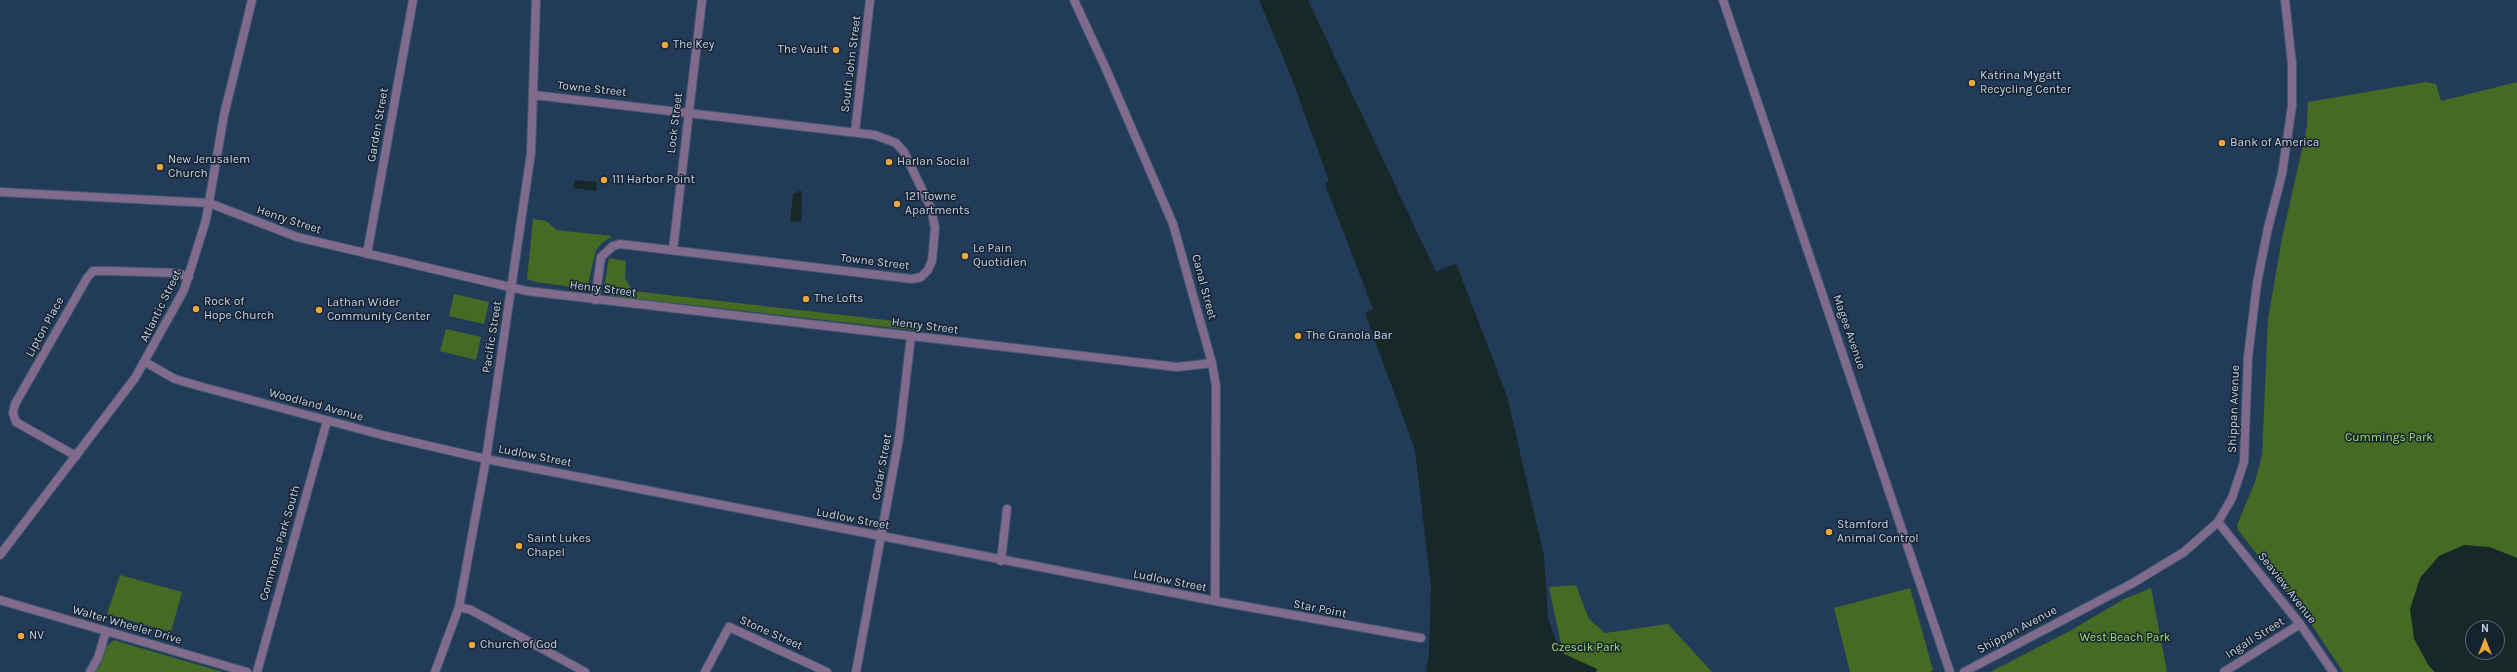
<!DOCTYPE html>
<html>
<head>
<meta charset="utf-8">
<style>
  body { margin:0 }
  #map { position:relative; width:2517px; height:672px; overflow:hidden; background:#223b59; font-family:Karla,sans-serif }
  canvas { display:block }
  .north { position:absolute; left:2465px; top:620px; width:40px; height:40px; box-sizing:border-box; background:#17222f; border:1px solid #5d6979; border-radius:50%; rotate:0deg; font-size:11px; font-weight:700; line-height:16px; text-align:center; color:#c5d4e7 }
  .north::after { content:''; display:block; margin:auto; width:14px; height:18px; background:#eea73d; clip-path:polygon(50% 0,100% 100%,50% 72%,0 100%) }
</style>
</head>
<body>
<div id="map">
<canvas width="2517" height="672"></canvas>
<div class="north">N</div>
</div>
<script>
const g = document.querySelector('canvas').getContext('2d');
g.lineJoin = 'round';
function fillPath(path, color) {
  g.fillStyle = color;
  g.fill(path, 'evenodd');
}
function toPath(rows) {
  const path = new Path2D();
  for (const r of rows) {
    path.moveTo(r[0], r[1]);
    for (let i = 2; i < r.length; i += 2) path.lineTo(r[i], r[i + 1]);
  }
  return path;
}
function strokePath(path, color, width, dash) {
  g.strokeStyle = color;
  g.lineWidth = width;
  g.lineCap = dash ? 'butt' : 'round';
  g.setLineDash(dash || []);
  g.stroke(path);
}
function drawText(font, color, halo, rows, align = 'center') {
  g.font = font + ' Karla,sans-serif';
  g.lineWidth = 3;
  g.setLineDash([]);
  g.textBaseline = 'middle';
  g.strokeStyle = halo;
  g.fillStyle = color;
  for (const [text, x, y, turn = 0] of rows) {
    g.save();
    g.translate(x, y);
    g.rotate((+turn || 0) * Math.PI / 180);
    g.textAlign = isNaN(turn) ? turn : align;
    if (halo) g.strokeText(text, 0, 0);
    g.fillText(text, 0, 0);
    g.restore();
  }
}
const green = toPath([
  [2426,82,2436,84,2441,101,2517,82,2517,558,2489,547,2429,666,2435,672,2343,672,2307,618,2238,530,2237,525,2255,482,2262,455,2268,319,2282,238,2307,127,2308,102],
  [533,219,546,221,557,230,612,236,603,242,596,250,587,289,536,282,527,279],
  [609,258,626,261,625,279,633,291,921,324,921,331,612,296,604,287],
  [454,294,489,302,484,324,449,316],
  [446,329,481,337,476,360,440,351],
  [120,575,182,592,171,632,107,614],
  [1576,585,1589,619,1605,633,1668,624,1712,672,1567,672,1549,587],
  [1910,588,1933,670,1930,672,1850,672,1834,608],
  [2151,588,2167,672,1990,672,2068,632,2124,599],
  [114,640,120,642,223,672,95,672,101,664,106,647]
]);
const water = toPath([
  [1259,0,1308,0,1436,272,1456,263,1507,396,1544,556,1548,618,1560,652,1597,669,1596,672,1426,672,1429,653,1431,587,1415,450,1365,313,1373,309,1325,184,1329,181,1292,79],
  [575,180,597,182,596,191,573,188],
  [798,191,802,191,801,222,790,221,793,193,797,193],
  [2464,545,2489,547,2517,558,2517,672,2435,672,2429,666,2414,639,2410,609,2420,578,2439,556],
  [2473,628,2497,628,2497,652,2473,652]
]);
const minor = toPath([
  [1723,0,1950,672],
  [534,95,875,135,896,143,904,152,931,208,935,228,932,261,928,270,921,277,912,279,620,244,613,246,601,257,595,300],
  [855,132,870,0],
  [0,192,209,203,297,237,527,291,1177,367,1212,363],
  [673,250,702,0],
  [367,254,413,0],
  [145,362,175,379,199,386,382,435,486,459,531,153,536,0],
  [76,456,16,422,13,413,15,404,87,278,93,271,112,271,176,273,189,277],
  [2218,522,2300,624,2333,672],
  [1001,561,1007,509],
  [0,600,247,672],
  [1215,601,1421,638],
  [459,607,471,610,585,672],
  [90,672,98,658,106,631],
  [257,672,327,421],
  [705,672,729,627,827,672],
  [856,672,899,438,911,336],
  [1964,672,2133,583,2184,552,2218,522,2232,498,2244,462,2248,357,2257,283,2268,228,2282,174,2292,106,2292,64,2285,0],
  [2224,672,2300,624]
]);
const tertiary = toPath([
  [0,555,135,378,184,290,206,220,224,115,252,0],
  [435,672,459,607,486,459,1215,601,1216,386,1212,363,1173,224,1106,69,1074,0]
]);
const markers = [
  [665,45,4,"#eea73d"],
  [836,50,4,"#eea73d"],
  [1972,83,4,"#eea73d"],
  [2222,143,4,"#eea73d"],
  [889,162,4,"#eea73d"],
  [160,167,4,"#eea73d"],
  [604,180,4,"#eea73d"],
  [897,204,4,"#eea73d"],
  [965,256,4,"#eea73d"],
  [806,299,4,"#eea73d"],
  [196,309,4,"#eea73d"],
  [319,310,4,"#eea73d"],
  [1298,336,4,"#eea73d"],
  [1829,532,4,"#eea73d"],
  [519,546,4,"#eea73d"],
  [21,636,4,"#eea73d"],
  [472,645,4,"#eea73d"]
];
const poiNames = [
  ["The Key",673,45],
  ["The Vault",828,50,"right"],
  ["Katrina Mygatt",1980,76],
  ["Recycling Center",1980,90],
  ["Bank of America",2230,143],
  ["New Jerusalem",168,160],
  ["Church",168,174],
  ["Harlan Social",897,162],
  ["111 Harbor Point",612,180],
  ["121 Towne",905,197],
  ["Apartments",905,211],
  ["Le Pain",973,249],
  ["Quotidien",973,263],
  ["The Lofts",814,299],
  ["Rock of",204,302],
  ["Hope Church",204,316],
  ["Lathan Wider",327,303],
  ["Community Center",327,317],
  ["The Granola Bar",1306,336],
  ["Stamford",1837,525],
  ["Animal Control",1837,539],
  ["Saint Lukes",527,539],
  ["Chapel",527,553],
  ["NV",29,636],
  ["Church of God",480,645]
];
const streetNames = [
  ["South John Street",851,64,-83],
  ["Towne Street",592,89,6],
  ["Lock Street",675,123,-83],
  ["Garden Street",378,125,-80],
  ["Henry Street",289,220,18],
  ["Towne Street",875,262,7],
  ["Canal Street",1204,287,75],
  ["Henry Street",603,289,7],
  ["Atlantic Street",161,306,-64],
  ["Henry Street",925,326,7],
  ["Lipton Place",45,327,-61],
  ["Magee Avenue",1849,332,71],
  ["Pacific Street",492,337,-81],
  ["Woodland Avenue",316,405,15],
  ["Shippan Avenue",2234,409,-88],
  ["Ludlow Street",535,456,11],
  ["Cedar Street",882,467,-80],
  ["Ludlow Street",853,519,11],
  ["Commons Park South",280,543,-74],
  ["Ludlow Street",1170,581,11],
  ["Seaview Avenue",2287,588,52],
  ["Star Point",1320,609,11],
  ["Walter Wheeler Drive",127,625,16],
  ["Shippan Avenue",2017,630,-28],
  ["Stone Street",771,633,24],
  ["Ingall Street",2255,638,-32]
];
const parkNames = [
  ["Cummings Park",2389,438],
  ["West Beach Park",2125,638],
  ["Czescik Park",1586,648]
];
fillPath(green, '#446a24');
fillPath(water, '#162928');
strokePath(minor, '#3f5773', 10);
strokePath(tertiary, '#3f5773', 10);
strokePath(minor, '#816b8d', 8);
strokePath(tertiary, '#816b8d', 8);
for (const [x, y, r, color] of markers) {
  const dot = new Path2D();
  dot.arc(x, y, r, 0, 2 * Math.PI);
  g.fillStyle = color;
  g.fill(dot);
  strokePath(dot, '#17222f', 1.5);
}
drawText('12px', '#c5d4e7', '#17222f', poiNames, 'left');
drawText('12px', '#c5d4e7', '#17222f', streetNames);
drawText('12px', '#a1e073', '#17222f', parkNames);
</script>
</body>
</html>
